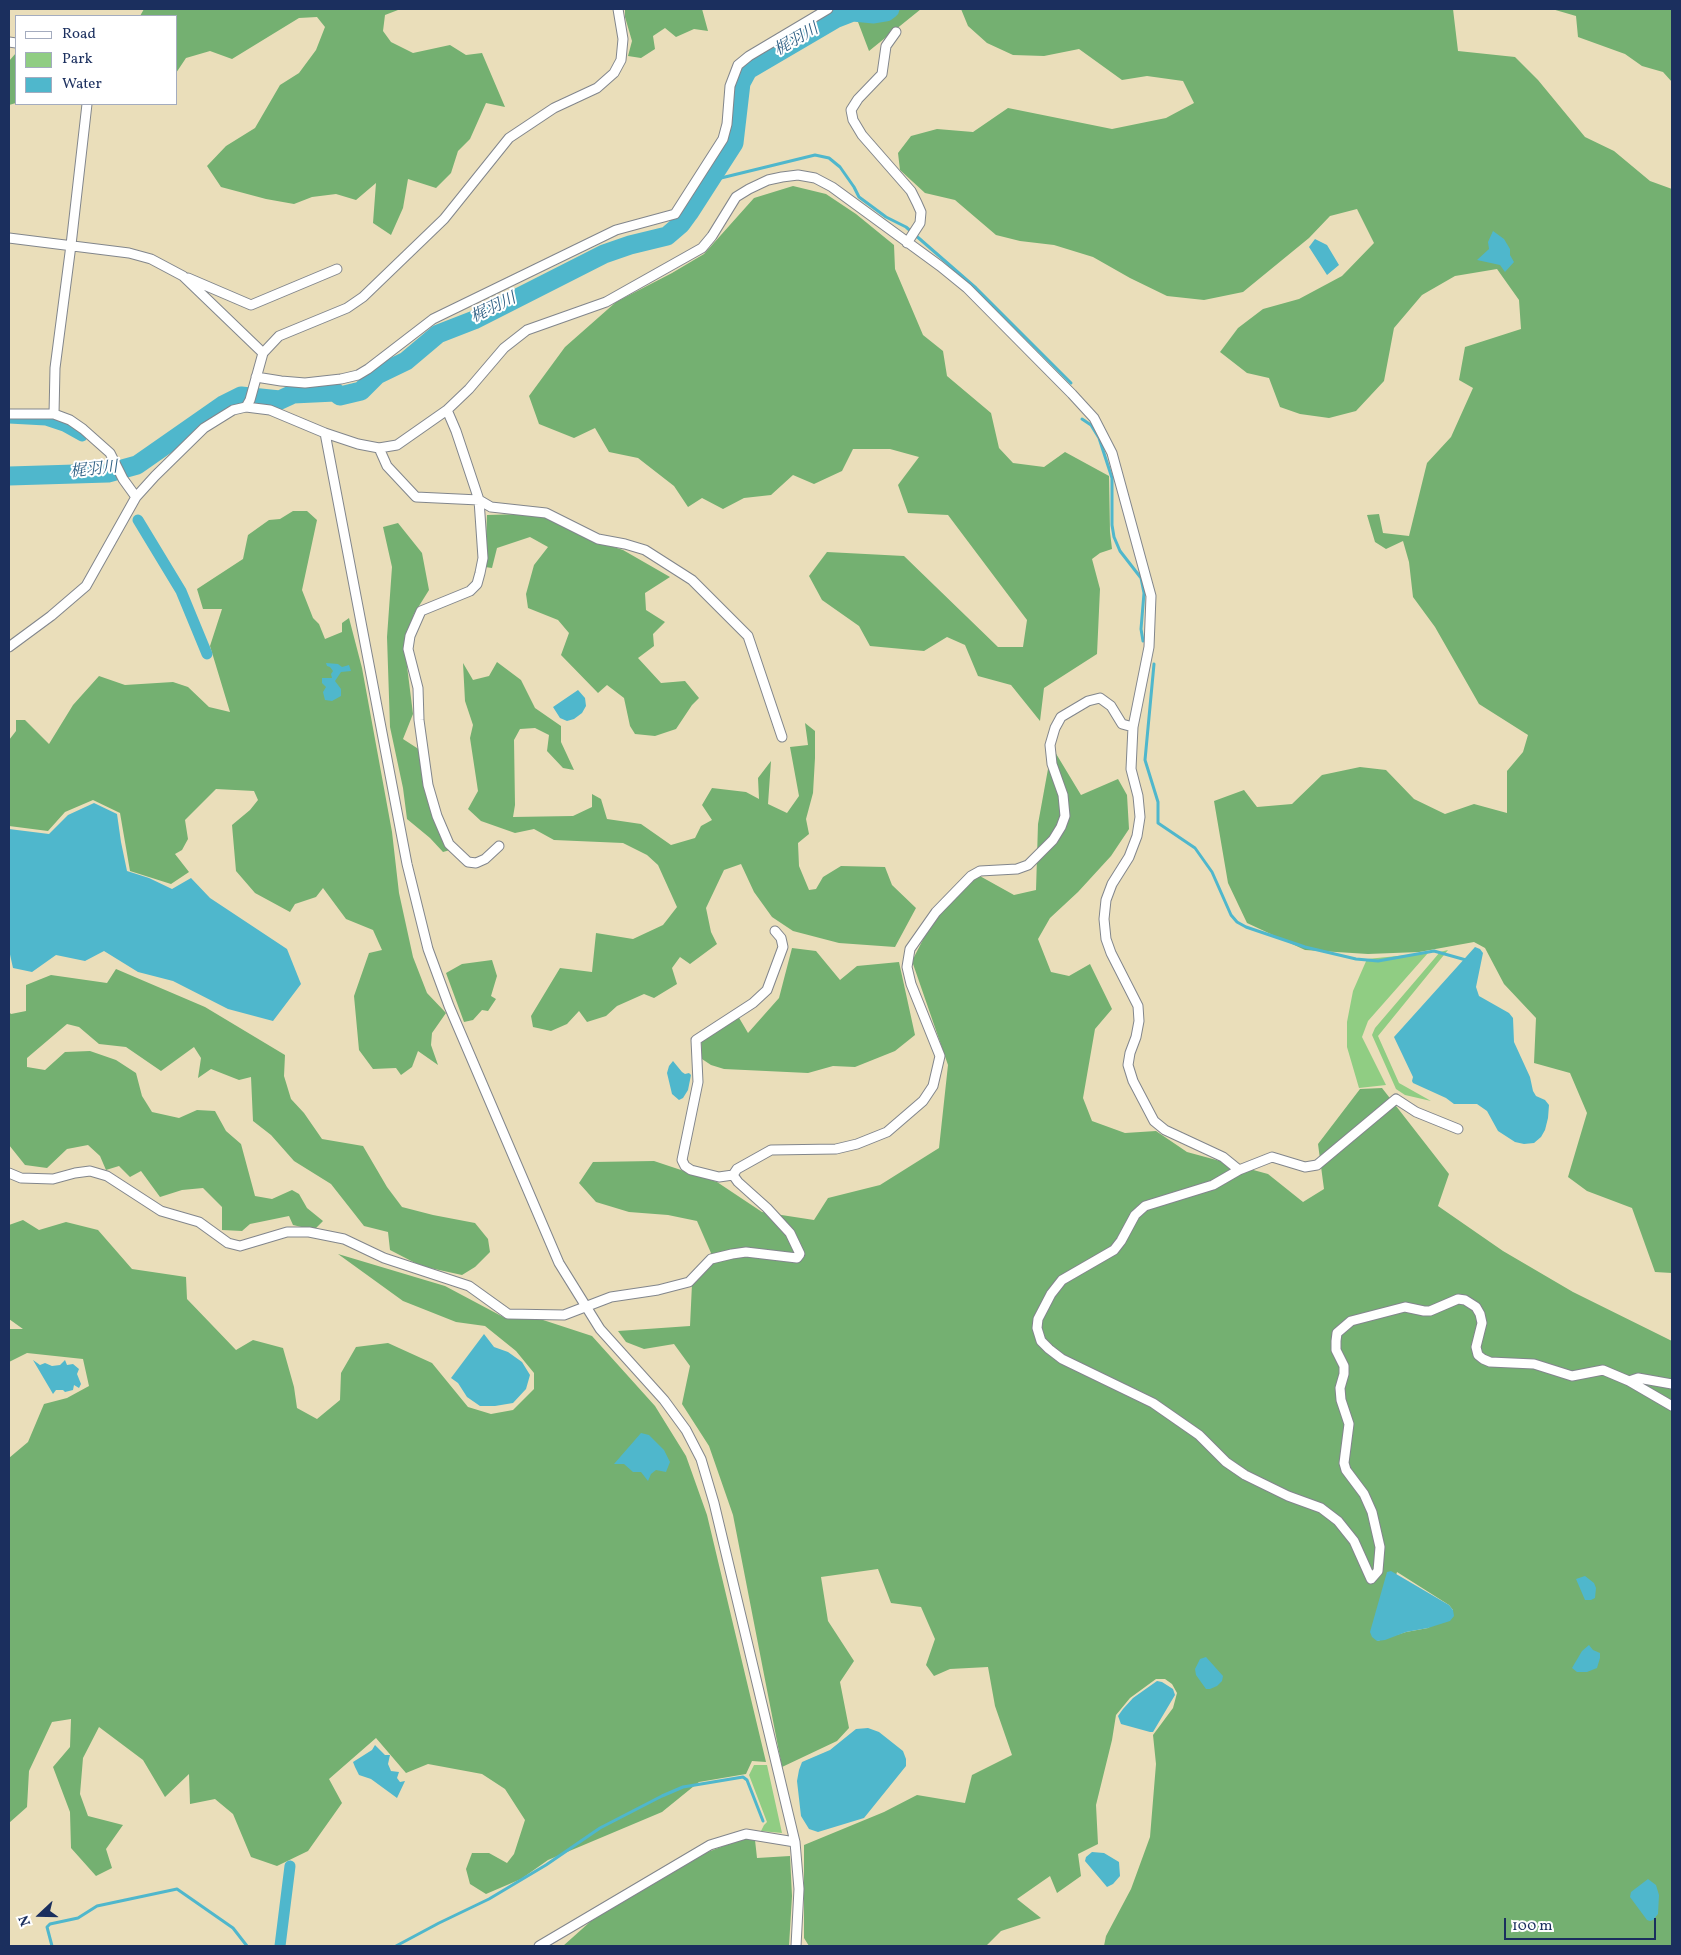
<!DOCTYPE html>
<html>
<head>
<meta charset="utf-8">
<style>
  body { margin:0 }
  #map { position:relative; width:1681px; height:1955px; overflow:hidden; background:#eadeba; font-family:Vollkorn,serif }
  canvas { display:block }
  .frame { position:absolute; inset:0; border:10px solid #1b2f5e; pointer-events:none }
  .legend { position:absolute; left:15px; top:15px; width:162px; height:90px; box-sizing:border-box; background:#fff; border:1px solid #a4acbf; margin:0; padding:6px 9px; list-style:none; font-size:15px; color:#1b2f5e }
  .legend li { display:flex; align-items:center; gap:10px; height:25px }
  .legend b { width:25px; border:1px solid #a4acbf }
  .north { position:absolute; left:15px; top:1890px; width:50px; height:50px; -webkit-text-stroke:4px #fff; paint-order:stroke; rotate:249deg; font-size:14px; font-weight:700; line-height:20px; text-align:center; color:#1b2f5e }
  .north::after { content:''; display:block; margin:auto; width:18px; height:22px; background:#1b2f5e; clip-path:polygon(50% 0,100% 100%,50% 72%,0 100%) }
  .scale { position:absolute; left:1504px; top:1918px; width:152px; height:22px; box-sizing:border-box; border:2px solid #1b2f5e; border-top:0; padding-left:6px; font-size:15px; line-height:18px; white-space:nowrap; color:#1b2f5e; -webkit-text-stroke:4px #fff; paint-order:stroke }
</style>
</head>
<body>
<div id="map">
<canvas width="1681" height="1955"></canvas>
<div class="frame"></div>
<ul class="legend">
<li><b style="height:6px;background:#fff"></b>Road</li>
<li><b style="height:14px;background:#90cd83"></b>Park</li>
<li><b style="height:14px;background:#4fb7cc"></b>Water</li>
</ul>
<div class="north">N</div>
<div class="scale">100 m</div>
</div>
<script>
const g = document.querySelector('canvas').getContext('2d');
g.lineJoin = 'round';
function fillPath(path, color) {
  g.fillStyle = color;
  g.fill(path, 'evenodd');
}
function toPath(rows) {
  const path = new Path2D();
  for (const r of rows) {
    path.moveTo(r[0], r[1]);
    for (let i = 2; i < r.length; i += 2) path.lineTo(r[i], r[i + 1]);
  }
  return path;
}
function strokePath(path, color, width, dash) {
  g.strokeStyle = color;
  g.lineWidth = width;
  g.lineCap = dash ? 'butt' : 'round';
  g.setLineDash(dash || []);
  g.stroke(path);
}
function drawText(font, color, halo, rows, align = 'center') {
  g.font = font + ' Vollkorn,"Noto Serif JP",serif';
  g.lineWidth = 4;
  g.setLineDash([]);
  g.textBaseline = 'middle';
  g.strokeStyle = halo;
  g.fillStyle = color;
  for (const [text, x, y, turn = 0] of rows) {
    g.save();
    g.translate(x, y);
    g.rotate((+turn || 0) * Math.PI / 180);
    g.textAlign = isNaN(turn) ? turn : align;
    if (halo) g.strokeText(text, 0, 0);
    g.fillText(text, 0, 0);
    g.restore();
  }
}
const green = toPath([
  [1448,950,1378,1036,1399,1083,1431,1101,1405,1095,1396,1089,1372,1035,1375,1028,1440,952],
  [1428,953,1368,1021,1362,1037,1386,1085,1359,1088,1347,1047,1347,1022,1353,991,1367,959],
  [754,1765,767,1765,782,1833,761,1831,764,1825,767,1822,749,1775]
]);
const forest = toPath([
  [144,9,395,9,398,10,385,15,383,31,391,42,413,53,450,45,466,55,482,53,505,107,486,103,470,139,458,151,451,173,436,188,408,179,403,208,391,235,373,223,376,183,356,200,336,194,312,197,294,204,266,199,221,187,207,166,226,146,255,128,280,85,299,73,316,50,325,27,317,17,299,18,232,59,210,51,186,58,176,73,176,16,140,16],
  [625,9,702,9,708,31,694,29,676,37,665,28,653,36,655,49,641,58,628,56,632,41,625,17],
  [897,9,921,9,869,51,858,22,886,16],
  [961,9,1453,9,1458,51,1515,57,1538,80,1585,137,1614,151,1650,181,1672,189,1672,1273,1655,1272,1632,1208,1587,1191,1568,1177,1587,1113,1570,1073,1534,1063,1536,1018,1504,984,1485,948,1474,942,1419,952,1368,954,1305,950,1247,923,1228,883,1214,801,1244,790,1257,807,1292,804,1322,775,1360,767,1386,770,1414,799,1445,814,1474,804,1507,813,1507,771,1523,752,1528,735,1479,704,1435,627,1413,597,1409,562,1403,541,1386,549,1375,542,1367,515,1379,514,1383,533,1409,536,1427,463,1451,437,1473,388,1459,380,1465,347,1521,329,1519,300,1497,269,1455,276,1422,295,1394,328,1384,381,1356,411,1329,418,1300,414,1280,407,1269,378,1247,373,1220,352,1238,328,1263,309,1299,299,1342,276,1374,243,1357,209,1330,216,1309,238,1243,292,1204,300,1167,296,1130,278,1093,257,1054,245,1020,241,996,235,955,200,925,193,900,170,898,153,911,136,937,129,973,132,1008,108,1112,129,1166,118,1194,103,1183,81,1147,76,1122,80,1079,49,1044,56,1013,55,987,43,968,26],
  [1552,9,1672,9,1672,82,1663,72,1642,66,1625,54,1578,37,1576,16],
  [16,53,16,103,9,105,9,61],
  [793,186,826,194,856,214,894,245,895,269,923,335,943,351,947,376,991,413,999,448,1013,463,1044,467,1065,452,1109,476,1110,532,1112,549,1100,553,1092,559,1100,589,1097,654,1044,688,1040,721,1011,685,978,676,965,645,947,637,924,651,870,646,859,626,822,600,809,576,827,552,904,556,998,647,1023,647,1027,620,948,515,908,513,898,485,919,457,890,449,853,449,842,471,814,484,793,475,771,495,744,498,723,509,702,498,688,507,674,486,638,458,609,452,595,428,574,438,539,424,529,396,565,347,616,302,672,273,704,254,754,198],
  [293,511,307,511,317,520,302,590,313,618,319,624,325,639,342,632,342,623,349,618,362,668,392,832,399,893,413,957,427,993,446,1013,432,1033,431,1045,438,1065,418,1051,412,1067,401,1075,396,1068,373,1069,359,1050,354,996,369,953,382,950,373,930,346,919,323,888,316,897,295,904,290,912,255,893,236,871,232,825,250,810,258,800,254,791,216,789,185,820,188,839,182,850,175,854,189,872,171,884,130,871,120,813,93,800,65,812,48,831,9,826,9,740,16,731,16,720,25,720,49,744,73,705,99,676,125,685,173,682,188,687,209,707,230,712,210,646,222,609,203,609,197,589,243,559,248,535,269,520,280,519],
  [522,514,545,517,596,541,623,550,670,577,645,593,646,610,665,622,653,634,654,646,638,658,661,683,685,681,699,698,692,705,676,729,655,736,635,734,630,726,624,698,607,685,598,693,561,655,569,633,558,620,528,608,526,594,534,565,548,547,530,537,497,548,492,568,485,567,487,515],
  [398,523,422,553,429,590,414,614,404,642,413,714,403,739,420,750,450,850,443,852,430,838,407,819,403,788,390,727,387,637,392,567,383,527],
  [497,662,521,680,535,708,561,726,561,742,574,770,563,768,547,751,549,735,535,728,520,729,514,740,515,805,513,817,573,816,592,807,592,794,601,799,607,819,641,824,671,845,695,838,701,826,712,820,702,805,712,788,746,792,759,799,758,778,771,761,768,804,787,813,799,796,790,747,808,745,805,723,815,731,815,758,813,793,806,819,809,834,798,843,799,866,809,890,816,889,823,877,841,866,885,867,892,885,916,908,895,947,839,943,793,931,772,917,754,892,741,864,724,870,706,908,711,932,717,944,690,964,680,957,672,968,677,984,654,998,644,994,617,1006,606,1016,587,1022,579,1011,567,1024,551,1031,533,1027,531,1016,560,968,592,972,596,933,633,939,663,925,677,907,658,865,647,855,623,843,554,840,534,829,515,833,481,821,468,809,478,791,470,738,473,725,465,701,463,663,473,680,489,676],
  [1052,747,1081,795,1118,779,1127,795,1129,829,1111,856,1078,892,1050,918,1038,939,1051,972,1069,976,1090,964,1112,1009,1095,1029,1083,1098,1092,1121,1125,1133,1156,1131,1187,1152,1268,1174,1303,1202,1324,1189,1318,1144,1360,1089,1382,1088,1449,1174,1438,1206,1503,1251,1573,1292,1672,1341,1672,1946,1104,1946,1106,1936,1131,1889,1150,1837,1156,1764,1153,1735,1173,1708,1177,1693,1172,1684,1165,1679,1156,1679,1130,1698,1116,1715,1112,1740,1096,1805,1098,1844,1078,1854,1081,1876,1057,1893,1050,1876,1017,1899,1041,1918,1001,1931,986,1946,809,1946,804,1938,804,1845,884,1812,917,1795,965,1803,972,1775,1012,1755,995,1706,988,1667,950,1669,934,1676,926,1665,935,1639,921,1607,891,1603,878,1569,821,1577,828,1621,854,1661,840,1682,849,1728,837,1741,782,1767,733,1515,709,1446,682,1404,690,1366,674,1344,644,1349,626,1342,618,1331,690,1326,692,1284,711,1253,697,1221,668,1215,629,1212,596,1202,579,1183,593,1162,654,1161,717,1182,762,1212,814,1220,828,1198,880,1185,939,1148,948,1065,912,961,932,922,978,875,1014,895,1036,890,1038,824],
  [1397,1572,1449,1605,1453,1610,1428,1628,1406,1632,1377,1641],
  [792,948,816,951,840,980,857,966,899,962,915,1035,895,1051,855,1067,833,1066,808,1073,724,1069,711,1065,702,1059,701,1037,738,1016,748,1033,779,998],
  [492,960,497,976,491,996,496,999,488,1011,482,1010,473,1020,464,1022,446,973,462,964],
  [116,969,205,1007,285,1055,284,1076,291,1099,304,1113,322,1139,363,1146,387,1187,402,1207,433,1215,475,1223,488,1239,490,1252,475,1267,462,1275,421,1266,390,1250,388,1232,364,1226,331,1184,294,1161,271,1135,253,1121,251,1077,239,1080,211,1069,198,1078,201,1058,194,1047,161,1071,126,1047,99,1044,79,1027,67,1024,27,1058,27,1067,45,1070,65,1052,90,1051,116,1060,136,1073,142,1096,152,1112,179,1118,197,1110,215,1111,226,1131,241,1144,255,1196,272,1199,292,1190,299,1194,307,1208,323,1221,314,1230,293,1225,289,1216,250,1224,242,1231,222,1230,222,1207,203,1188,182,1190,160,1197,141,1171,130,1177,119,1166,106,1170,100,1156,88,1145,67,1149,47,1168,25,1165,9,1145,9,1012,11,1014,26,1011,26,985,51,975,107,983],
  [23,1220,39,1230,66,1222,98,1230,132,1269,186,1277,187,1299,236,1350,253,1340,283,1348,294,1387,297,1408,317,1419,340,1400,341,1373,356,1347,388,1343,432,1363,468,1407,491,1414,513,1410,534,1389,534,1373,516,1351,485,1326,456,1322,403,1301,338,1254,445,1286,507,1319,540,1319,592,1336,655,1406,686,1456,707,1515,766,1762,752,1761,746,1774,699,1782,662,1812,548,1860,521,1879,486,1894,470,1884,466,1869,472,1853,489,1853,507,1863,514,1854,525,1820,505,1789,482,1774,428,1764,406,1773,376,1738,329,1779,342,1803,308,1851,277,1866,251,1857,233,1814,215,1799,190,1804,189,1774,165,1797,143,1760,99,1727,83,1758,80,1794,88,1816,123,1825,106,1849,112,1868,96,1876,71,1848,70,1812,53,1767,70,1747,71,1719,52,1722,29,1771,27,1807,9,1823,9,1458,28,1442,44,1404,67,1398,89,1386,83,1359,27,1353,9,1362,9,1329,23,1329,9,1319,9,1225],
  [745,1838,755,1840,757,1858,790,1856,792,1896,789,1946,563,1946,591,1921,649,1885,705,1853]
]);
const water = toPath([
  [1493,231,1504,239,1510,249,1510,255,1514,262,1505,272,1500,265,1477,260,1489,249,1488,242],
  [1315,239,1327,245,1339,265,1327,275,1309,247],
  [326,663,338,664,342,667,349,665,351,671,341,672,335,681,341,689,341,696,332,701,325,700,323,692,326,687,322,683,322,678,332,678,331,674,333,671,330,667,327,666],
  [578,690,585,698,586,706,582,713,574,719,567,721,560,718,553,707],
  [94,803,117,814,121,842,127,871,149,878,172,889,191,878,210,898,287,949,301,984,273,1021,228,1009,173,981,138,972,104,951,85,961,56,955,32,972,13,968,9,950,9,829,49,834,68,815],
  [1475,947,1480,949,1483,953,1476,987,1479,996,1509,1013,1513,1018,1514,1042,1530,1077,1533,1091,1536,1096,1545,1100,1549,1105,1548,1118,1545,1130,1541,1137,1534,1143,1524,1144,1515,1142,1498,1131,1487,1111,1477,1104,1454,1104,1446,1098,1413,1083,1412,1081,1413,1077,1394,1037],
  [673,1061,682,1072,685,1074,689,1073,691,1075,688,1090,683,1098,679,1100,672,1094,667,1073,669,1066],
  [484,1334,494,1347,508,1352,522,1362,530,1375,526,1389,513,1403,495,1406,480,1406,467,1397,458,1383,451,1378],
  [33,1360,40,1365,45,1363,52,1366,60,1365,65,1360,67,1365,73,1364,79,1369,77,1374,81,1384,79,1388,74,1385,73,1390,65,1392,63,1390,56,1390,53,1394],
  [641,1433,649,1435,664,1450,670,1462,666,1472,656,1470,651,1474,648,1481,641,1472,633,1472,624,1464,614,1464],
  [1391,1571,1449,1605,1453,1610,1454,1616,1450,1621,1428,1628,1406,1632,1385,1640,1377,1641,1372,1637,1370,1632,1387,1572],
  [1585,1576,1594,1583,1596,1588,1595,1598,1591,1600,1585,1600,1576,1579],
  [1589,1645,1593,1650,1600,1653,1600,1658,1597,1668,1587,1672,1577,1672,1572,1668,1582,1651],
  [1206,1657,1223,1676,1222,1681,1217,1686,1210,1689,1206,1689,1196,1675,1195,1669,1200,1659],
  [1157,1681,1162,1682,1173,1689,1175,1695,1153,1732,1150,1732,1121,1724,1118,1716,1123,1709,1133,1698],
  [868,1728,879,1732,903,1751,906,1759,906,1766,864,1818,818,1832,809,1829,801,1816,797,1781,799,1770,802,1762,830,1750,856,1729],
  [375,1745,385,1755,390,1755,388,1764,391,1771,399,1772,397,1778,400,1782,405,1781,397,1798,371,1779,359,1775,355,1767,353,1762,372,1750],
  [1092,1852,1104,1853,1119,1862,1120,1876,1113,1884,1107,1887,1085,1861,1086,1857],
  [1648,1879,1656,1885,1659,1895,1658,1914,1653,1920,1650,1921,1647,1920,1630,1897,1631,1892]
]);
const stream = toPath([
  [715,174,721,178,815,155,829,158,840,167,854,187,859,197,886,217,906,227,976,288,1071,383],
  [1082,419,1091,425,1099,438,1112,478,1112,525,1114,537,1120,551,1141,578,1144,593,1141,629,1143,641],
  [1154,664,1145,760,1158,802,1158,823,1195,848,1212,872,1231,915,1237,922,1246,927,1305,947,1356,959,1378,961,1434,951,1466,960],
  [52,1946,47,1927,50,1924,78,1918,97,1906,177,1889,233,1928,247,1946],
  [396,1946,439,1923,489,1899,546,1865,600,1828,662,1796,683,1787,743,1777,747,1780,763,1821]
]);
const canal = toPath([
  [9,418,46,420,64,426,82,436],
  [138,520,181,591,207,654],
  [280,1946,290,1866]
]);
const river = toPath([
  [9,476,108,473,137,465,223,405,241,396,280,400,293,394,335,392,340,396,361,391,377,375,406,361,438,334,474,320,604,254,630,245,667,236,681,224,689,213,734,143,741,83,748,70,835,19,853,12,874,14,886,12,890,9]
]);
const street = toPath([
  [896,32,886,46,882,74,858,99,851,110,853,120,862,135,911,191,917,203,921,212,920,223,907,243],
  [9,42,16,43],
  [9,238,129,253,151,259,183,276,263,353],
  [188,278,251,305,337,269],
  [256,377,281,381,305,383,341,379,358,375,368,369,433,319,616,230,675,214,723,139,727,124,730,86,738,65,749,56,828,9],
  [246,407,250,400,263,353,279,336,347,308,363,297,444,219,509,138,554,108,597,88,614,73,621,60,623,39,618,9],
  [447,410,456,431,479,500,483,558,480,573,477,584,470,591,421,611,410,636,408,649,418,688,419,720,428,785,437,816,449,844,468,862,476,863,485,859,499,846],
  [9,414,54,414,70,420,83,429,110,453,123,479,136,497],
  [54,414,55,368,71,245,87,104],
  [325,433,407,864,428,949,449,1006,559,1263,600,1329,664,1400,686,1430,701,1459,714,1503,795,1842,799,1889,796,1946],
  [379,448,387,466,416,497,479,500,491,507,546,513,598,539,625,544,645,550,692,580,748,636,782,737],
  [9,647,51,616,86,586,136,497,155,476,204,428,233,410,246,407,270,410,325,433,358,444,379,448,397,445,447,410,469,389,504,348,527,330,606,302,702,248,712,236,736,197,749,189,768,180,782,177,798,175,815,178,832,187,940,266,967,288,1072,394,1094,418,1112,453,1151,596,1149,647,1133,727,1131,769,1138,796,1140,817,1137,836,1129,857,1112,884,1106,900,1104,919,1106,939,1111,953,1138,1006,1139,1021,1136,1037,1130,1053,1128,1065,1133,1081,1154,1121,1165,1130,1223,1157,1239,1170],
  [1458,1129,1416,1112,1396,1099,1317,1165,1305,1167,1272,1157,1239,1170,1213,1185,1145,1206,1135,1215,1121,1241,1114,1250,1062,1280,1051,1294,1038,1319,1037,1328,1041,1341,1049,1349,1062,1359,1153,1403,1199,1435,1226,1462,1245,1475,1288,1496,1321,1508,1338,1521,1354,1541,1371,1579,1378,1571,1380,1547,1372,1512,1364,1494,1346,1470,1344,1463,1349,1424,1341,1400,1340,1388,1344,1374,1344,1366,1336,1350,1336,1341,1337,1333,1351,1321,1405,1307,1424,1311,1430,1311,1458,1299,1465,1300,1476,1307,1480,1314,1482,1323,1476,1347,1478,1355,1483,1359,1490,1362,1534,1364,1572,1376,1603,1370,1629,1381,1672,1406],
  [9,1173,21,1178,53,1179,75,1173,90,1171,107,1176,161,1211,199,1222,228,1243,240,1246,287,1232,309,1232,344,1239,384,1258,469,1286,508,1314,564,1315,611,1297,658,1290,689,1282,711,1259,732,1254,746,1252,797,1258,800,1254,790,1233,767,1208,738,1182,733,1175,737,1169,771,1150,836,1149,857,1144,887,1132,923,1101,933,1086,940,1056,911,984,907,967,910,949,936,912,971,876,980,871,1017,869,1028,865,1053,840,1061,827,1065,816,1063,795,1052,764,1050,745,1055,728,1061,717,1088,701,1100,698,1111,706,1122,724,1133,727],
  [733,1175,719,1177,691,1170,685,1166,682,1160,698,1082,696,1040,753,1003,767,990,783,947,781,938,775,931],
  [1629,1381,1638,1378,1672,1384],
  [539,1946,710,1845,746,1834,795,1842]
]);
const waterNames = [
  ["梶羽川",797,41,-30],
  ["梶羽川",494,309,-26],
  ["梶羽川",94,471,-6]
];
fillPath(green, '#90cd83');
fillPath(forest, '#74b071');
fillPath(water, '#4fb7cc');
strokePath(stream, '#4fb7cc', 3);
strokePath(canal, '#4fb7cc', 11);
strokePath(river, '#4fb7cc', 19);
strokePath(street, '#82868c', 11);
strokePath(street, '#fff', 9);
drawText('italic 16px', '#2d5f84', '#fff', waterNames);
</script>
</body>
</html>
